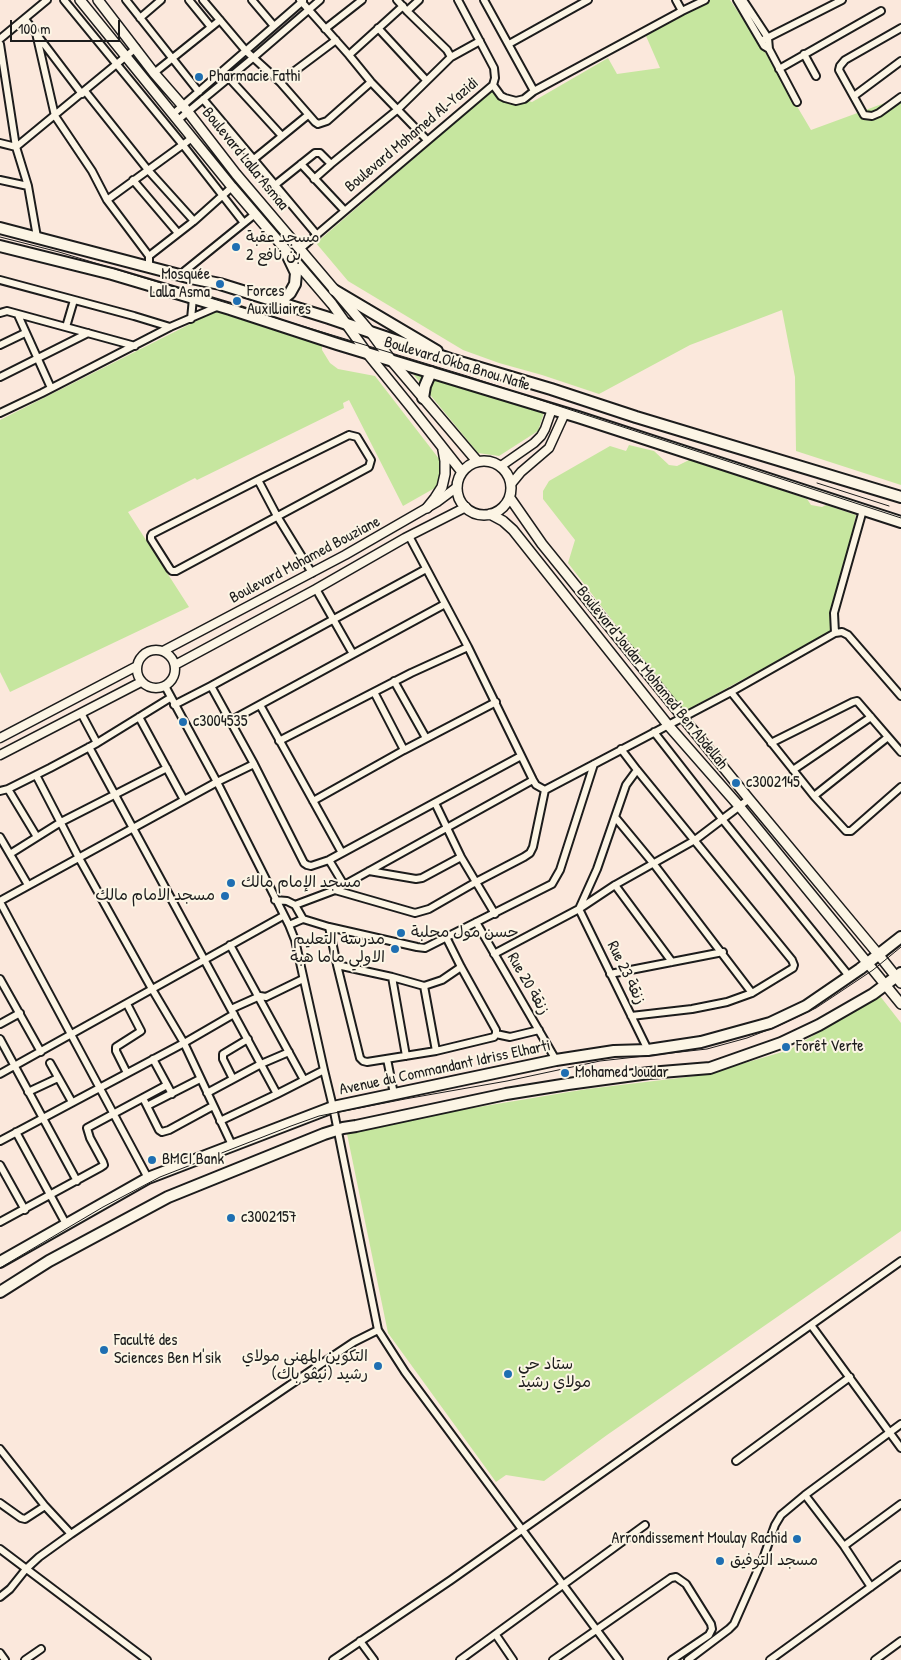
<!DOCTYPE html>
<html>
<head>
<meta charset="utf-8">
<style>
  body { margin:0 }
  #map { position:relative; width:901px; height:1660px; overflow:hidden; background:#fbe8dc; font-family:"Patrick Hand",sans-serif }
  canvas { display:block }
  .scale { position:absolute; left:10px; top:20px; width:110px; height:22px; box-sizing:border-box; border:2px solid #1c1c1c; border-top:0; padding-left:6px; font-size:15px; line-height:18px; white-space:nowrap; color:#1c1c1c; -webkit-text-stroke:4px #fcf5e5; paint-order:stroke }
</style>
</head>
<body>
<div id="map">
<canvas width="901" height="1660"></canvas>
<div class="scale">100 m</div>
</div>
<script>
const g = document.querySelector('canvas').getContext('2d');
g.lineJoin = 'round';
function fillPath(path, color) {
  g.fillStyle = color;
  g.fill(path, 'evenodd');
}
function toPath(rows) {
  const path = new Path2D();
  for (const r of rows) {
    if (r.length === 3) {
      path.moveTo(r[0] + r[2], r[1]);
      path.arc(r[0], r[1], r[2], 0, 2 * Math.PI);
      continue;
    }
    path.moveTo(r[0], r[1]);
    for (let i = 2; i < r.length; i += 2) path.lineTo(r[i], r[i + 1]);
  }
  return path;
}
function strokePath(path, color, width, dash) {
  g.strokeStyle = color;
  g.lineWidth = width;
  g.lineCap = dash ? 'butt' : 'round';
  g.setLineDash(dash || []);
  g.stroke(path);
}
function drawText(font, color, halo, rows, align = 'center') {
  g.font = font + ' "Patrick Hand","Playpen Sans Arabic",sans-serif';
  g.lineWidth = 4;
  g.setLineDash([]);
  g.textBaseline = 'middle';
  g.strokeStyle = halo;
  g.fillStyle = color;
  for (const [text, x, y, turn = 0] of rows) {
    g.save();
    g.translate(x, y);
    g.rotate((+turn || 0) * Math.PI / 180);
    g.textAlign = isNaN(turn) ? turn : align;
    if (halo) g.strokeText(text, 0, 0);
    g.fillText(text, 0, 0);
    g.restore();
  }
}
const green = toPath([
  [708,0,730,0,762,47,811,130,901,97,901,485,796,451,795,377,782,310,690,345,599,394,542,375,499,363,463,350,348,281,316,243,493,90,532,102,608,58,617,74,660,68,646,36],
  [213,306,322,342,322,350,330,363,338,369,375,376,450,473,449,480,403,506,349,400,343,403,344,408,197,480,195,478,128,512,189,607,10,692,0,672,0,420,204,317],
  [408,368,545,410,538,431,499,456,478,453],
  [629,445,654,451,669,465,677,466,691,459,807,499,811,505,822,507,826,505,856,515,830,632,683,712,568,563,575,540,543,499,543,491,549,481,610,446,626,451],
  [880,996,901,1023,901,1231,607,1435,544,1481,506,1475,496,1482,388,1333,346,1129,587,1089,704,1075,789,1050]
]);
const minor = toPath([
  [64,0,183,145,244,223],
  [126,0,199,92],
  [189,0,211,27],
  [203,0,246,51,280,82,315,122,318,124,327,121,371,82],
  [252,0,274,26],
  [300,0,349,55,371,82,427,140],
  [397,0,407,11,447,50,451,57],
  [458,0,494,68,495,78,493,85],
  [484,0,534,91],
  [676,0,682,11],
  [737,0,764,46,769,49],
  [743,0,768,38,769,49,797,102],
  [407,11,419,0],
  [140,18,161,0],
  [25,19,82,94],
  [378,28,426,80],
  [901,28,845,60,840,66,839,70,864,115,872,116,879,113,901,97],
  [325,29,362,0],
  [36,33,55,116,92,171,107,200,149,256],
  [0,39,47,0],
  [761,41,842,0],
  [0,44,16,147,28,186,37,237],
  [509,44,588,0],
  [804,54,816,76],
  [349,55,403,6],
  [779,69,881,11],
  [154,73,220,20],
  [229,78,282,136],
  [280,82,336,40],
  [493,85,501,96,505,98,516,101,524,99,534,91,682,11,705,0],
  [85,91,148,170,194,221],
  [854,96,901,61],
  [203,99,317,235],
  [173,114,303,1],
  [178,120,254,57,320,0],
  [0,143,16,147,136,48],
  [254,159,308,115],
  [301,164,344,210],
  [314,179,331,164,397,110,451,57,480,41],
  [0,180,28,186],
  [133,180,178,233],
  [275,185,315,153,320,153,331,164],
  [107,200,192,138],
  [300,249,493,85],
  [149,267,149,256,194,221,232,187],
  [181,274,255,214],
  [0,280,134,316,170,327],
  [0,313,7,311,135,346],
  [18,315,51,388],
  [191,319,193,298],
  [66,327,74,300],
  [0,345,25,333],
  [0,377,88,333],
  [0,413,42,393,170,327,219,306],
  [349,435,357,437,371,460,369,467,176,571,172,571,170,569,151,539,151,536,152,534,258,480,349,435],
  [258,480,277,516,312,573],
  [409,536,468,647,533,780,536,785,545,790],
  [316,589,353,654],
  [835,633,834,613,863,510],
  [394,681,426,738],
  [165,686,217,782,289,925,295,940,324,1070,333,1107,378,1330,405,1372,619,1660],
  [211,686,254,764,304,863,307,865,311,866,329,860,521,756],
  [374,692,404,750],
  [731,692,814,796,846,831,851,831,901,787],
  [174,705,211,686,426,569],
  [260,705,342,853],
  [81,713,97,743],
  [139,717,184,800],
  [230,721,445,604],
  [654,732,722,819,849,976],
  [279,741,411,673,468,647],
  [771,743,853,702,857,701,901,752],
  [89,747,277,1094,324,1070],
  [621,749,637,770,792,960,794,965,793,968,752,993,727,1002,692,1009,631,1016],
  [793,770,871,717],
  [36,775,79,858,152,989,184,1043,232,1145],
  [8,789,37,837],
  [0,791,8,789,50,768,97,743,170,698],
  [814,796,888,737],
  [313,801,404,750,496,702],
  [435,803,461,857,495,914],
  [615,817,653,863,752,993],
  [0,837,28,885],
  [10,854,61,822,167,768],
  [329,860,344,885],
  [369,871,416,879,422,878,461,857],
  [615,885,672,962],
  [335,890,415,913,429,909,476,882,524,857,530,853,533,847,545,790,731,692,835,633,842,632,848,635,901,696],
  [275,900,287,901,295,905,335,890,533,780],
  [0,901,217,782,254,764],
  [0,902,148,1178],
  [295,905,303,919],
  [476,922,556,1060],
  [289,925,303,919,329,927,417,947,425,948,552,884,560,870,594,764],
  [329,927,337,965,360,1058,363,1061,367,1062,436,1051,494,1037,496,1034,496,1030,461,967,446,937],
  [230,945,304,1080],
  [494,954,579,909,597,869,626,785,637,770],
  [337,965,392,977,424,986,442,980,461,967],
  [610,974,723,952],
  [392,977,406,1056],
  [0,979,41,1052],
  [424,986,436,1051],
  [231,1009,260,996,266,997,303,979],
  [0,1024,20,1013],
  [496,1034,510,1037,539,1030],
  [0,1039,77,1181],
  [648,1050,579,909,615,885,695,840,749,799],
  [153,1059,172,1094],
  [387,1059,394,1094],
  [50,1063,72,1102],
  [127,1073,116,1051,116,1047,141,1031,127,1004],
  [0,1074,283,916],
  [233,1079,223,1059,223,1054,248,1039],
  [28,1092,58,1078],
  [207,1093,261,1064,289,1052],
  [143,1098,159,1130,162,1132,169,1130,213,1106],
  [147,1106,200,1079],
  [220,1121,277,1094],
  [16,1132,66,1224],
  [0,1141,184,1043,234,1014],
  [0,1165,25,1210],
  [0,1222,101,1167,104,1165,103,1162,90,1138,87,1128,167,1085],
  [811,1325,901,1448],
  [0,1449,45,1506,71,1534],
  [736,1461,850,1377],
  [805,1495,844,1546,871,1587],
  [0,1503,21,1518,25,1519,45,1506],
  [844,1546,901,1504],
  [0,1549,147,1660],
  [0,1597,10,1589,26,1569,39,1557,71,1534,309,1372,354,1342,378,1330],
  [496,1635,513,1660],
  [360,1641,374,1660],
  [0,1653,5,1660],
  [25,1660,41,1649],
  [333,1660,451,1580,901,1261],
  [460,1660,645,1525],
  [553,1660,671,1578,676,1577,686,1584,711,1624,712,1629,709,1635,672,1660],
  [688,1660,729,1629,734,1624,764,1556,775,1525,781,1515,805,1495,901,1424],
  [770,1660,901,1565],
  [875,1660,901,1641]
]);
const tertiary = toPath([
  [501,466,534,443,541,436,545,429,552,409],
  [512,483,521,472,549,448,565,413],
  [156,669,19],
  [163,651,345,555,437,502,457,487],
  [175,665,316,589,405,538,466,507],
  [0,738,137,666],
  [0,755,141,682]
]);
const secondary = toPath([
  [80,0,232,187,332,304,367,353,410,406,462,472],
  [98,0,154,73,188,112,236,174,372,334,391,360,477,461],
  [484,488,27],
  [510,498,542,544,749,799,878,954,901,983],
  [427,508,435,498,442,487,445,474,445,461,443,450],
  [490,514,503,521,513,530,668,725,739,806,901,1004]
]);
const primary = toPath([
  [0,228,191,278,220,284,329,318,450,359,551,389,636,417,901,497],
  [0,246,112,274,230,309,337,344,578,417,901,522],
  [334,290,437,351],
  [272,300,280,299,285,297,290,293,295,284,296,273,285,250],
  [423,398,425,386,431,372],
  [0,1262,148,1178,333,1107,556,1060,614,1051,648,1050,701,1042,770,1023,806,1006,860,969,901,937],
  [0,1292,49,1261,168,1197,324,1134,343,1128,356,1126,506,1094,568,1084,649,1073,710,1068,781,1043,819,1025,873,994,901,973]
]);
const tram = toPath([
  [0,237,59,252,467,376,901,518],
  [817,483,889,506],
  [0,1268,103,1207,160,1177,291,1126,319,1116,405,1099,507,1081,600,1061,707,1049,747,1038,778,1026,816,1008,873,970,901,947]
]);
const markers = [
  [199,77,5,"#1f6fb2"],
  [236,247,5,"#1f6fb2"],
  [220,284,5,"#1f6fb2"],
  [237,301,5,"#1f6fb2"],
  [183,722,5,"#1f6fb2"],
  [736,783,5,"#1f6fb2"],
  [231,883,5,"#1f6fb2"],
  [225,896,5,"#1f6fb2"],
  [401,933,5,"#1f6fb2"],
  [395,949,5,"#1f6fb2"],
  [786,1047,5,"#1f6fb2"],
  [565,1073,5,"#1f6fb2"],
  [152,1160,5,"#1f6fb2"],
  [231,1218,5,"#1f6fb2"],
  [104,1350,5,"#1f6fb2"],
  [378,1366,5,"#1f6fb2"],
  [508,1374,5,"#1f6fb2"],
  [797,1539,5,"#1f6fb2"],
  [720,1561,5,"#1f6fb2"]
];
const poiNames = [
  ["Pharmacie Fathi",209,77],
  ["مسجد عقبة",246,238],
  ["بن نافع 2",246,256],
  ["Mosquée",210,275,"right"],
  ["Lalla Asma",210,293,"right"],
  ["Forces",247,292],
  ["Auxilliaires",247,310],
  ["c3004535",193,722],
  ["c3002145",746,783],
  ["مسجد الإمام مالك",241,883],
  ["مسجد الامام مالك",215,896,"right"],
  ["حسن مول محلبة",411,933],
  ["مدرسة التعليم",385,940,"right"],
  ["الاولي ماما هبة",385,958,"right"],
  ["Forêt Verte",796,1047],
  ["Mohamed Joudar",575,1073],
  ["BMCI Bank",162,1160],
  ["c3002157",241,1218],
  ["Faculté des",114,1341],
  ["Sciences Ben M'sik",114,1359],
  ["التكوين المهني مولاي",368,1357,"right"],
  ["رشيد (نيڤو باك)",368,1375,"right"],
  ["ستاد حي",518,1365],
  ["مولاي رشيد",518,1383],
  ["Arrondissement Moulay Rachid",787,1539,"right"],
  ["مسجد التوفيق",730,1561]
];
const streetNames = [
  ["Boulevard Mohamed Al-Yazidi",412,135,-40],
  ["Boulevard Lalla Asmaa",245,159,51],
  ["Boulevard Okba Bnou Nafie",457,364,17],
  ["Boulevard Mohamed Bouziane",305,560,-28],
  ["Boulevard Joudar Mohamed Ben Abdellah",652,678,51],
  ["Rue 23 زنقة",626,973,64],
  ["Rue 20 زنقة",528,984,60],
  ["Avenue du Commandant Idriss Elharti",445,1068,-12]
];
fillPath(green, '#c6e69f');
strokePath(minor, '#1c1c1c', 10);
strokePath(tertiary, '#1c1c1c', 11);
strokePath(secondary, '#1c1c1c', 12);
strokePath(primary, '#1c1c1c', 14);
strokePath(minor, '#fcf5e5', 6);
strokePath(tertiary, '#fcf5e5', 8);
strokePath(secondary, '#fcf5e5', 9);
strokePath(primary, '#fcf5e5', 10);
strokePath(tram, '#1c1c1c', 1);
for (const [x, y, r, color] of markers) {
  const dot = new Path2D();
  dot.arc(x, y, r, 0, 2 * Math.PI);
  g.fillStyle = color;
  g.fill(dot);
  strokePath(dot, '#fcf5e5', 2);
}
drawText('16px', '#1c1c1c', '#fcf5e5', poiNames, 'left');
drawText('16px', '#1c1c1c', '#fcf5e5', streetNames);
</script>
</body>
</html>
